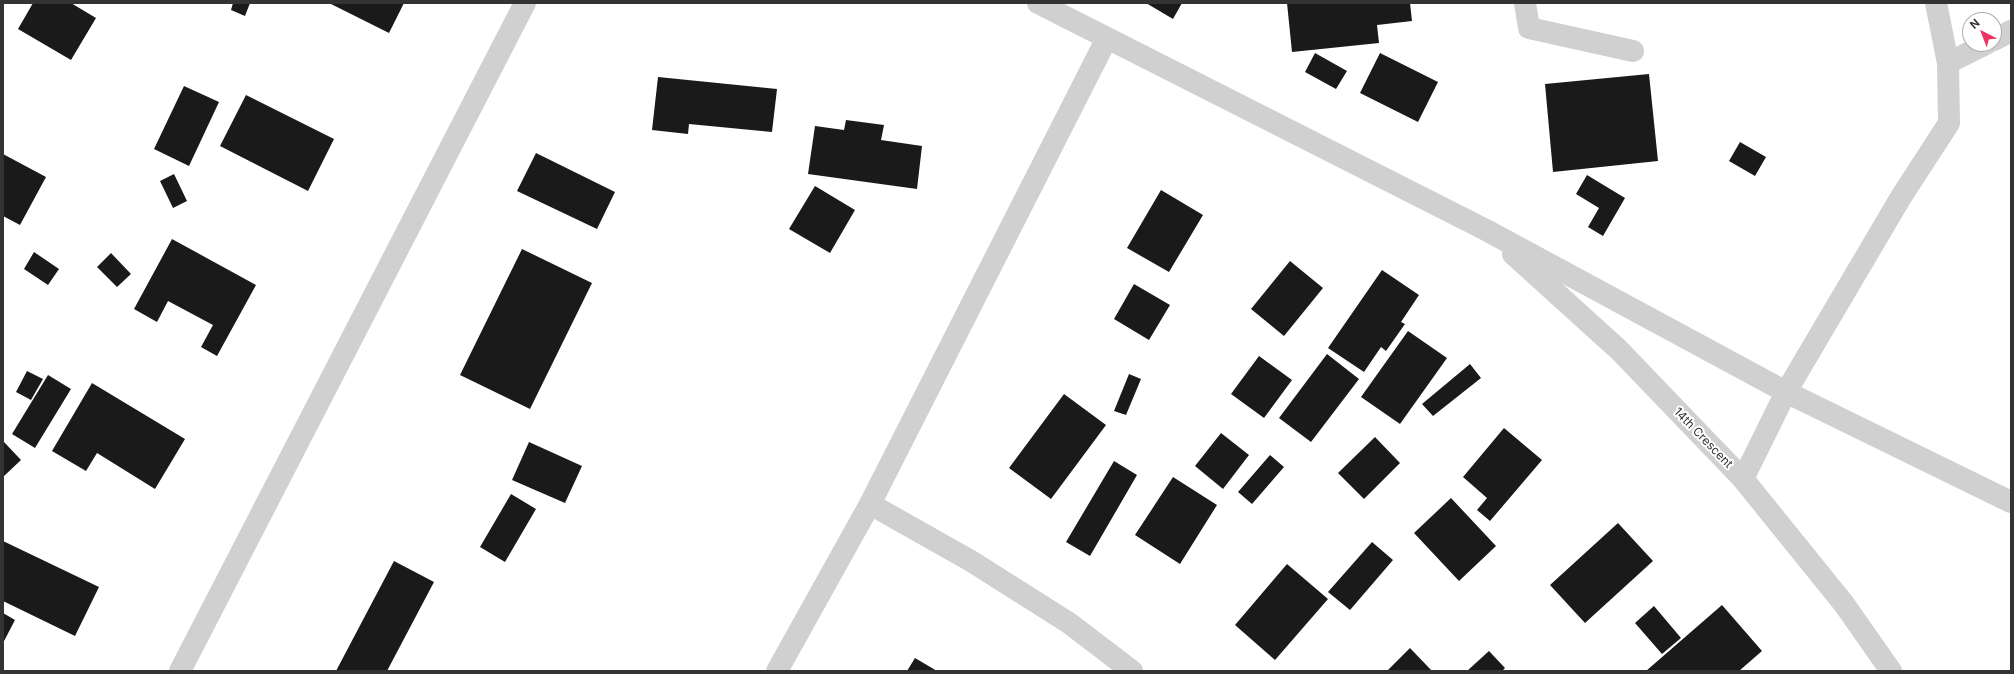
<!DOCTYPE html>
<html>
<head>
<meta charset="utf-8">
<style>
  body { margin:0 }
  #map { position:relative; width:2014px; height:674px; overflow:hidden; background:#fff; font-family:Inter,sans-serif }
  canvas { display:block }
  .frame { position:absolute; inset:0; border:4px solid #333; pointer-events:none }
  .north { position:absolute; left:1962px; top:12px; width:40px; height:40px; box-sizing:border-box; background:#fff; border:1px solid #adadad; border-radius:50%; rotate:318deg; font-size:11px; font-weight:700; line-height:16px; text-align:center; color:#333 }
  .north::after { content:''; display:block; margin:auto; width:14px; height:18px; background:#ec3361; clip-path:polygon(50% 0,100% 100%,50% 72%,0 100%) }
</style>
</head>
<body>
<div id="map">
<canvas width="2014" height="674"></canvas>
<div class="frame"></div>
<div class="north">N</div>
</div>
<script>
const g = document.querySelector('canvas').getContext('2d');
g.lineJoin = 'round';
function fillPath(path, color) {
  g.fillStyle = color;
  g.fill(path, 'evenodd');
}
function toPath(rows) {
  const path = new Path2D();
  for (const r of rows) {
    path.moveTo(r[0], r[1]);
    for (let i = 2; i < r.length; i += 2) path.lineTo(r[i], r[i + 1]);
  }
  return path;
}
function strokePath(path, color, width, dash) {
  g.strokeStyle = color;
  g.lineWidth = width;
  g.lineCap = dash ? 'butt' : 'round';
  g.setLineDash(dash || []);
  g.stroke(path);
}
function drawText(font, color, halo, rows, align = 'center') {
  g.font = font + ' Inter,sans-serif';
  g.lineWidth = 4;
  g.setLineDash([]);
  g.textBaseline = 'middle';
  g.strokeStyle = halo;
  g.fillStyle = color;
  for (const [text, x, y, turn = 0] of rows) {
    g.save();
    g.translate(x, y);
    g.rotate((+turn || 0) * Math.PI / 180);
    g.textAlign = isNaN(turn) ? turn : align;
    if (halo) g.strokeText(text, 0, 0);
    g.fillText(text, 0, 0);
    g.restore();
  }
}
const building = toPath([
  [33,3,71,3,96,18,71,60,18,29],
  [233,3,250,3,245,16,231,10],
  [329,3,404,3,389,33],
  [1146,3,1182,3,1173,19],
  [1287,3,1410,3,1412,21,1377,25,1379,43,1292,52],
  [1315,53,1347,71,1336,89,1305,72],
  [1380,53,1438,82,1418,122,1360,93],
  [1649,74,1658,161,1553,172,1545,84],
  [658,77,777,89,772,132,689,124,688,134,652,130],
  [184,86,219,102,189,166,154,149],
  [246,95,334,139,308,191,220,146],
  [846,120,884,125,881,140,922,146,917,189,808,174,815,126,844,130],
  [1740,142,1766,157,1755,176,1729,161],
  [536,153,615,192,597,229,517,191],
  [3,154,46,177,20,225,3,216],
  [174,174,187,201,173,208,160,181],
  [1587,175,1625,198,1603,236,1588,227,1599,208,1576,194],
  [815,186,855,210,830,253,789,229],
  [1161,190,1203,215,1169,272,1127,248],
  [172,239,256,285,217,356,201,347,213,325,168,301,157,322,134,309],
  [522,249,592,283,530,409,460,375],
  [34,252,59,269,48,285,24,269],
  [111,253,131,274,117,287,97,267],
  [1290,261,1323,288,1284,336,1251,309],
  [1382,270,1419,295,1401,322,1405,324,1386,351,1381,347,1364,372,1328,348],
  [1134,284,1170,305,1149,340,1114,319],
  [1408,331,1447,358,1400,424,1361,397],
  [1327,354,1359,379,1311,442,1279,418],
  [1259,356,1292,380,1264,418,1231,394],
  [1470,364,1481,378,1433,416,1422,404],
  [27,371,43,379,31,400,16,392],
  [1129,374,1141,379,1126,415,1114,411],
  [48,375,71,389,35,448,12,434],
  [92,383,185,439,155,489,97,453,86,471,52,451],
  [1064,394,1106,425,1051,499,1009,468],
  [1504,428,1542,460,1490,521,1477,510,1487,498,1463,477],
  [1221,433,1249,455,1223,489,1195,466],
  [1375,437,1400,463,1364,499,1338,473],
  [4,442,21,460,3,477,3,443],
  [529,442,582,466,565,503,512,480],
  [1270,455,1284,467,1252,504,1238,492],
  [1114,461,1137,475,1090,556,1066,542],
  [1173,477,1217,505,1180,564,1135,535],
  [511,494,536,509,505,562,480,547],
  [1451,498,1496,546,1459,581,1414,533],
  [1618,523,1653,561,1585,623,1550,585],
  [3,541,99,587,75,636,3,601],
  [1372,542,1393,560,1350,610,1328,592],
  [394,561,434,582,387,671,336,671],
  [1287,564,1328,599,1275,660,1235,625],
  [1722,605,1762,651,1739,671,1646,671],
  [1654,606,1681,638,1662,654,1635,623],
  [3,613,15,620,3,643],
  [1410,648,1432,671,1387,671],
  [1489,651,1505,668,1502,671,1467,671],
  [915,658,937,671,907,671]
]);
const minor = toPath([
  [1038,3,1486,230,1786,392,2011,502],
  [1525,3,1529,28,1633,51],
  [1994,40,2011,31],
  [1948,63,1986,44],
  [1513,254,1619,350,1743,479,1844,604,1891,671],
  [1743,479,1786,392,1901,197,1949,123,1948,63,1936,3],
  [870,504,971,561,1069,623,1132,671],
  [180,671,525,3],
  [777,671,870,504,1107,38]
]);
const streetNames = [
  ["14th Crescent",1703,438,46]
];
fillPath(building, '#1a1a1a');
strokePath(minor, '#d0d0d0', 22);
drawText('12px', '#333', '#fff', streetNames);
</script>
</body>
</html>
